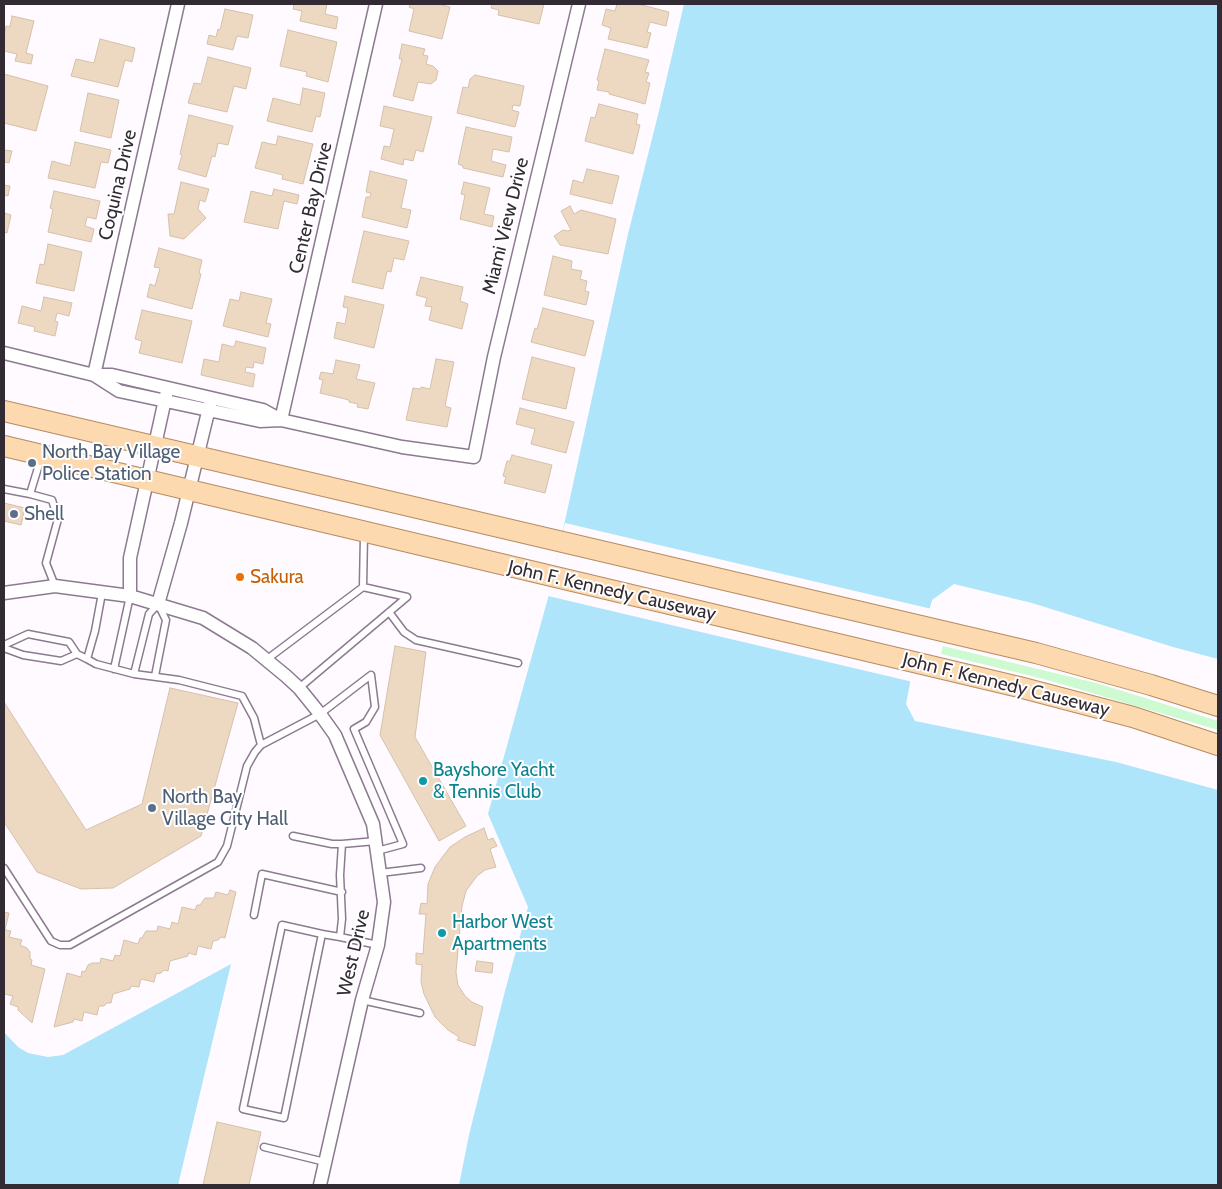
<!DOCTYPE html>
<html>
<head>
<meta charset="utf-8">
<style>
  body { margin:0 }
  #map { position:relative; width:1222px; height:1189px; overflow:hidden; background:#fefaff; font-family:Cabin,sans-serif }
  canvas { display:block }
  .frame { position:absolute; inset:0; border:5px solid #322b34; pointer-events:none }
</style>
</head>
<body>
<div id="map">
<canvas width="1222" height="1189"></canvas>
<div class="frame"></div>
</div>
<script>
const g = document.querySelector('canvas').getContext('2d');
g.lineJoin = 'round';
function fillPath(path, color) {
  g.fillStyle = color;
  g.fill(path, 'evenodd');
}
function toPath(rows) {
  const path = new Path2D();
  for (const r of rows) {
    path.moveTo(r[0], r[1]);
    for (let i = 2; i < r.length; i += 2) path.lineTo(r[i], r[i + 1]);
  }
  return path;
}
function strokePath(path, color, width, dash) {
  g.strokeStyle = color;
  g.lineWidth = width;
  g.lineCap = dash ? 'butt' : 'round';
  g.setLineDash(dash || []);
  g.stroke(path);
}
function drawText(font, color, halo, rows, align = 'center') {
  g.font = font + ' Cabin,sans-serif';
  g.lineWidth = 4;
  g.setLineDash([]);
  g.textBaseline = 'middle';
  g.strokeStyle = halo;
  g.fillStyle = color;
  for (const [text, x, y, turn = 0] of rows) {
    g.save();
    g.translate(x, y);
    g.rotate((+turn || 0) * Math.PI / 180);
    g.textAlign = isNaN(turn) ? turn : align;
    if (halo) g.strokeText(text, 0, 0);
    g.fillText(text, 0, 0);
    g.restore();
  }
}
const green = toPath([
  [943,646,1096,683,1142,697,1218,721,1218,730,1044,679,941,654]
]);
const water = toPath([
  [684,4,1218,4,1218,659,1173,647,1032,603,954,584,932,600,910,683,906,704,915,721,1116,762,1218,790,1218,1185,459,1185,469,1135,505,991,528,907,488,814,548,598,628,234,658,115],
  [231,964,178,1185,4,1185,4,1032,18,1047,28,1053,48,1057,63,1055]
]);
const pier = toPath([
  [565,523,932,609,913,682,548,596]
]);
const building = toPath([
  [294,4,327,4,325,14,338,17,336,29,300,21,302,11,293,9,294,4],
  [410,4,438,4,450,7,442,39,409,31,414,9,409,7,410,4],
  [492,4,544,4,539,24,498,15,499,10,491,8,492,4],
  [617,4,638,4,669,12,666,26,650,22,647,32,651,33,647,48,608,39,611,28,602,25,606,9,615,11,617,4],
  [225,9,253,15,248,38,237,36,233,50,207,44,209,35,216,37,218,29,220,30,225,9],
  [12,16,34,21,26,53,33,55,31,64,15,61,17,54,4,51,4,36,6,26,10,27,12,16],
  [288,30,337,42,328,82,306,76,307,72,280,66,288,30],
  [100,39,135,48,132,62,125,60,118,87,71,76,76,59,94,63,100,39],
  [402,44,425,49,423,55,428,56,426,64,433,66,438,71,436,80,431,84,418,82,413,101,393,96,402,59,399,59,402,44],
  [605,49,649,60,645,72,649,73,646,82,650,83,645,104,609,94,609,92,597,90,599,81,597,80,605,49],
  [208,57,251,68,246,89,234,86,227,112,188,103,194,83,201,84,208,57],
  [4,74,48,86,36,131,4,123,4,74],
  [475,75,524,86,520,106,513,105,512,110,519,112,515,127,457,113,463,87,468,88,470,79,475,75],
  [303,88,325,93,320,117,316,116,312,132,267,121,273,98,300,105,303,88],
  [88,93,119,100,111,138,80,131,88,93],
  [599,104,638,114,636,124,640,125,633,154,585,141,591,117,595,118,599,104],
  [384,106,432,117,423,152,416,150,413,161,404,159,403,165,381,159,384,146,390,147,394,129,380,126,384,106],
  [189,115,233,126,228,145,218,143,215,157,212,156,206,177,178,169,182,155,180,154,189,115],
  [466,127,512,137,509,152,493,149,491,161,506,165,503,177,463,168,463,166,458,164,466,127],
  [278,136,313,144,303,184,282,179,283,175,255,168,262,142,276,145,278,136],
  [75,142,111,150,108,163,101,162,95,188,48,178,52,161,70,166,75,142],
  [4,150,12,151,9,163,4,162,4,150],
  [587,169,619,176,612,204,570,194,573,180,583,183,587,169],
  [370,171,407,180,401,208,411,210,407,228,362,217,366,197,370,197,371,193,366,192,370,171],
  [181,182,209,189,205,202,200,200,198,209,206,218,184,239,170,236,168,214,174,214,181,182],
  [464,182,490,188,484,214,494,216,492,227,460,219,465,195,461,194,464,182],
  [4,185,10,186,8,196,4,195,4,185],
  [274,189,299,195,297,204,284,201,278,229,244,222,251,191,272,196,274,189],
  [54,191,100,201,96,219,87,217,85,226,94,229,91,242,48,232,53,209,50,208,54,191],
  [570,206,574,214,581,210,616,219,608,254,560,245,554,236,563,230,568,231,571,230,561,211,570,206],
  [4,213,11,215,7,233,4,232,4,213],
  [364,231,409,241,404,260,394,258,391,272,387,271,383,289,352,282,364,231],
  [48,244,82,252,74,291,36,283,40,264,44,265,48,244],
  [159,248,202,260,199,273,201,274,192,309,147,297,150,284,155,286,160,268,154,267,159,248],
  [553,256,572,261,571,269,582,271,580,279,587,281,585,291,589,292,586,305,544,295,553,256],
  [421,277,463,287,460,301,468,304,462,329,429,320,432,307,425,306,427,298,416,295,421,277],
  [241,292,272,299,266,323,271,324,268,337,223,326,230,299,239,301,241,292],
  [345,296,384,305,374,348,334,338,337,322,345,324,348,308,343,307,345,296],
  [44,297,72,303,69,316,57,313,55,321,58,322,55,336,34,331,35,327,18,323,22,306,41,311,44,297],
  [543,308,594,321,585,356,531,342,535,328,537,329,543,308],
  [142,310,192,321,182,363,139,353,142,341,135,339,142,310],
  [236,341,266,348,263,364,254,362,253,368,246,367,245,372,255,374,253,387,201,375,204,359,219,362,222,344,234,347,236,341],
  [532,357,575,368,566,409,522,399,532,357],
  [436,359,454,362,445,406,451,408,447,427,406,420,413,388,421,389,421,387,430,389,436,359],
  [336,360,360,365,356,379,375,383,368,409,357,407,358,404,349,402,349,400,320,393,323,380,319,379,321,372,333,374,336,360],
  [520,408,574,422,566,453,531,444,535,429,516,424,520,408],
  [512,455,552,465,545,493,504,483,506,477,503,476,507,461,510,461,512,455],
  [4,503,25,508,21,525,4,521,4,503],
  [395,646,426,652,415,737,466,826,439,841,380,735,395,646],
  [170,688,238,703,201,836,113,888,81,889,37,872,4,822,4,702,86,830,142,804,170,688],
  [484,828,488,840,493,838,497,846,490,849,496,867,485,870,477,876,466,891,462,906,456,972,458,985,465,996,472,1002,483,1007,475,1046,457,1040,459,1037,448,1030,435,1017,424,994,421,982,422,965,416,964,416,953,423,954,426,914,419,914,421,903,427,904,428,884,435,867,450,847,465,837,484,828],
  [230,890,236,892,225,938,221,937,218,940,213,941,211,949,198,946,196,955,188,953,188,956,170,961,168,971,164,970,161,973,156,974,154,982,141,979,139,987,131,986,130,989,113,994,111,1003,107,1003,104,1006,99,1006,97,1015,84,1012,82,1021,74,1019,73,1022,54,1027,67,973,81,977,82,971,85,972,88,965,92,963,100,963,101,958,113,961,115,955,120,956,124,940,138,944,140,938,142,938,146,931,157,931,158,926,170,929,172,922,178,924,182,907,195,910,197,905,200,905,205,898,214,898,216,892,228,895,230,890],
  [4,912,9,913,5,930,11,931,9,937,22,940,20,945,27,948,30,952,30,959,32,960,31,965,45,969,32,1023,18,1010,18,1007,10,1004,13,996,4,994,4,912],
  [477,961,493,963,492,973,475,971,477,961],
  [217,1122,261,1132,249,1185,203,1185,217,1122]
]);
const lane = toPath([
  [41,458,30,494,52,500,58,519,46,563,55,586],
  [4,489,30,494],
  [389,612,404,632,416,640,518,663],
  [4,645,28,634,69,642,77,654,87,659,95,631,102,593],
  [4,648,23,655,61,661,77,654],
  [87,659,96,664,134,674,179,680,242,696,254,718,261,745],
  [266,660,363,587,364,535],
  [114,669,130,596],
  [134,674,149,614,158,604,166,620,155,676],
  [299,688,407,597,363,587],
  [293,836,332,844,342,844],
  [4,868,51,941,60,945,70,945,218,862,227,846,247,766,255,752,261,745,320,714,371,675,375,707,366,722,354,729,403,844,377,851],
  [380,873,421,868],
  [254,915,262,874,342,892],
  [322,934,282,925,243,1109,284,1118,322,934,340,937,342,919,340,875,342,844,376,841],
  [340,937,378,945],
  [362,1000,420,1013],
  [264,1147,325,1162]
]);
const street = toPath([
  [4,353,94,375,112,375,263,410,281,420],
  [94,375,119,391,260,421,281,420,402,447,474,457,494,357,579,4],
  [94,375,178,4],
  [281,420,376,4],
  [4,593,55,586,130,596,203,618,252,648,286,676,299,688,320,714,335,735,373,824,384,902,378,945,362,1000,320,1185],
  [130,596,130,558,166,395],
  [158,604,181,523,210,404]
]);
const primary = toPath([
  [4,411,1036,653,1151,685,1218,706],
  [4,446,1019,687,1133,717,1218,745]
]);
const markers = [
  [32,463,5,"#5c6f8a"],
  [14,514,5,"#5c6f8a"],
  [240,577,5,"#e8710a"],
  [423,781,5,"#0f9aa8"],
  [152,808,5,"#5c6f8a"],
  [442,933,5,"#0f9aa8"]
];
const streetNames = [
  ["Coquina Drive",118,185,-77],
  ["Center Bay Drive",311,208,-77],
  ["Miami View Drive",506,226,-76],
  ["John F. Kennedy Causeway",612,591,13],
  ["John F. Kennedy Causeway",1006,685,14],
  ["West Drive",354,953,-77]
];
const serviceNames = [
  ["North Bay Village",42,452],
  ["Police Station",42,474],
  ["Shell",24,514],
  ["North Bay",162,797],
  ["Village City Hall",162,819]
];
const foodNames = [
  ["Sakura",250,577]
];
const cultureNames = [
  ["Bayshore Yacht",433,770],
  ["& Tennis Club",433,792],
  ["Harbor West",452,922],
  ["Apartments",452,944]
];
fillPath(green, '#cefad1');
fillPath(water, '#aee5fa');
fillPath(pier, '#fefaff');
fillPath(building, '#edd8c1');
strokePath(building, '#d5c1aa', 1);
strokePath(lane, '#8c7a90', 9);
strokePath(street, '#8c7a90', 15);
strokePath(primary, '#b58c62', 22);
strokePath(lane, '#fff', 6);
strokePath(street, '#fff', 12);
strokePath(primary, '#fdd9af', 20);
for (const [x, y, r, color] of markers) {
  const dot = new Path2D();
  dot.arc(x, y, r, 0, 2 * Math.PI);
  g.fillStyle = color;
  g.fill(dot);
  strokePath(dot, '#fff', 2);
}
drawText('19px', '#322b34', '#fff', streetNames);
drawText('19px', '#4e5e75', '#fff', serviceNames, 'left');
drawText('19px', '#c56008', '#fff', foodNames, 'left');
drawText('19px', '#0d838f', '#fff', cultureNames, 'left');
</script>
</body>
</html>
